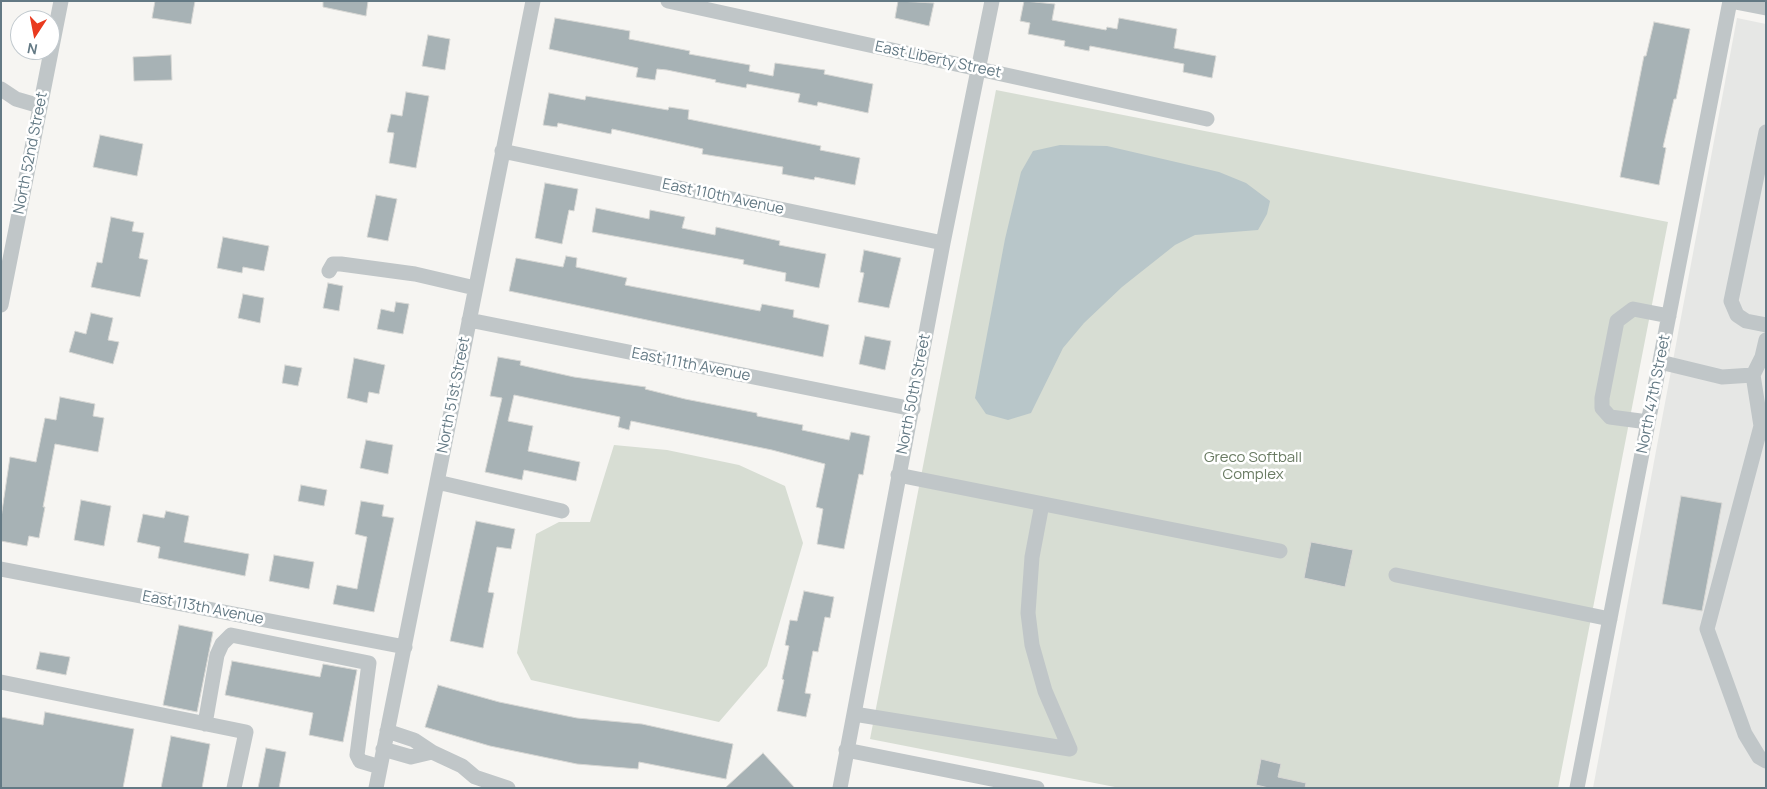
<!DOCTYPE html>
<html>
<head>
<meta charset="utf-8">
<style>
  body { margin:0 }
  #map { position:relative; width:1767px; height:789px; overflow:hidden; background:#f6f5f2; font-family:Manrope,sans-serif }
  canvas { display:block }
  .frame { position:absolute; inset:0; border:2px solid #637984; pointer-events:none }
  .north { position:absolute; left:10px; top:10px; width:50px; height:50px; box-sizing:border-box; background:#fff; border:1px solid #c1c9ce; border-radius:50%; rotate:191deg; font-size:14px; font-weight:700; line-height:20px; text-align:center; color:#637984 }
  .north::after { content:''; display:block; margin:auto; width:18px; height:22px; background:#e93a1f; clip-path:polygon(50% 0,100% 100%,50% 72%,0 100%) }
</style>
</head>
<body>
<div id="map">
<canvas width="1767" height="789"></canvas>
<div class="frame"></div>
<div class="north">N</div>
</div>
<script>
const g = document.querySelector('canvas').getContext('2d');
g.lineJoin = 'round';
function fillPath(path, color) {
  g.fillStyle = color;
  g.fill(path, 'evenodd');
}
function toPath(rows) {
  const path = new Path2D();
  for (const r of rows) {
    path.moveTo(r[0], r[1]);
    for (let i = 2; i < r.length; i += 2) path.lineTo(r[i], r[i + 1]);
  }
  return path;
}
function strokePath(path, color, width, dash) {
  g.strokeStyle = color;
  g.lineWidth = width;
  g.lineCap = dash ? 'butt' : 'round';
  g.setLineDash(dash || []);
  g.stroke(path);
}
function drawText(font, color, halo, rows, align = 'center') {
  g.font = font + ' Manrope,sans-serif';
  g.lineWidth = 5;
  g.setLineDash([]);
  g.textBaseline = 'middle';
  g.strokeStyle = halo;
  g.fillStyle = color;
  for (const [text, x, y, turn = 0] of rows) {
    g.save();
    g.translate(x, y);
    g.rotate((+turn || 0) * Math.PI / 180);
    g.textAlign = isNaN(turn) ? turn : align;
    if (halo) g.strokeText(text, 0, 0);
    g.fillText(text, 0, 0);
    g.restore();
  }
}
const built = toPath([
  [1737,18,1766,24,1766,788,1593,788]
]);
const green = toPath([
  [996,90,1668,222,1558,788,1120,788,870,739],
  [614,445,667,450,739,465,785,486,803,543,767,666,719,722,531,680,517,653,536,534,559,522,590,522]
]);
const water = toPath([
  [1060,145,1107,146,1219,172,1246,183,1270,201,1267,214,1258,230,1195,235,1175,245,1122,287,1084,323,1063,348,1031,413,1008,420,986,414,975,398,1005,239,1021,172,1033,151]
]);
const building = toPath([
  [155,1,195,1,191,24,152,18,155,1],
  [323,1,368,1,366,16,323,7,323,1],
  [898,1,934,3,929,26,895,18,898,1],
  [1024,1,1055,4,1052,20,1106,30,1107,27,1117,29,1119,18,1177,29,1174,48,1216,56,1212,78,1183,72,1184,64,1090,46,1089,51,1064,46,1065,41,1028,34,1030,23,1020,21,1024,1],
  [555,18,630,31,629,39,690,51,689,54,750,65,749,71,773,76,775,63,825,70,824,74,873,84,868,113,818,102,817,106,798,102,800,94,747,84,746,88,715,82,716,80,667,70,657,69,655,80,636,77,638,68,549,49,555,18],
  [1654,22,1690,29,1676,99,1674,99,1663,147,1666,148,1659,185,1620,177,1644,56,1646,56,1654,22],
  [428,35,450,39,445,70,422,66,428,35],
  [171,55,172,80,134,81,133,57,171,55],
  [406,92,429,96,416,168,389,163,394,133,387,132,391,114,402,116,406,92],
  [549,93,585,100,586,96,668,110,669,107,689,110,688,119,821,146,820,150,860,158,855,185,815,177,814,180,782,174,783,167,702,154,703,149,612,129,611,134,558,123,557,127,543,125,549,93],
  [100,135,143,144,137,176,93,167,100,135],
  [545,183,578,189,574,211,569,210,562,244,535,238,545,183],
  [376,195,397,199,388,241,367,237,376,195],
  [596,208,649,219,650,210,685,217,682,228,715,235,716,227,780,241,779,245,826,254,819,288,785,281,786,273,743,264,744,260,592,232,596,208],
  [111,217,134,222,132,231,144,233,139,258,148,260,140,297,91,287,97,262,102,263,111,217],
  [223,237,269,246,264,271,243,267,242,273,217,268,223,237],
  [864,250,901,258,889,308,858,302,864,273,860,272,864,250],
  [566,256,577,258,576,267,627,278,625,285,760,311,762,304,794,310,793,317,829,325,823,357,509,291,516,258,563,267,566,256],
  [328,283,343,286,339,311,323,308,328,283],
  [243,294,264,298,260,323,238,318,243,294],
  [396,302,409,304,403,334,377,329,381,309,394,312,396,302],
  [91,313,113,318,108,340,119,342,113,364,69,352,75,331,86,334,91,313],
  [865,336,891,341,885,370,859,364,865,336],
  [498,357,521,361,520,365,574,377,646,387,645,389,685,399,757,413,757,416,803,425,802,430,849,440,851,432,870,436,863,475,859,474,844,549,817,544,823,509,816,507,825,464,772,450,631,421,629,430,618,427,620,417,514,395,508,421,533,426,528,451,580,462,576,481,524,470,522,480,485,472,502,398,490,396,498,357],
  [354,358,385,365,379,394,369,392,367,403,347,398,354,358],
  [285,365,302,368,298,386,282,383,285,365],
  [60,397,95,404,93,416,104,418,98,452,55,444,43,507,45,507,39,538,29,536,27,546,1,541,1,518,10,457,36,462,45,418,56,420,60,397],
  [366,440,393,445,388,474,360,468,366,440],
  [301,485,327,490,324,506,298,501,301,485],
  [1681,496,1722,503,1702,611,1662,604,1681,496],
  [81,500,111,506,104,546,74,540,81,500],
  [361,501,384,505,382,516,394,518,374,612,333,604,337,585,357,589,367,537,355,534,361,501],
  [166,511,189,516,184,542,249,554,245,576,158,558,160,547,137,542,143,514,164,518,166,511],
  [476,521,515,529,511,549,497,547,488,592,494,593,483,648,450,641,476,521],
  [1311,542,1353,550,1345,587,1304,578,1311,542],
  [274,555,314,562,309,589,269,581,274,555],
  [804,591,834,597,830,618,825,617,818,652,813,651,805,693,811,694,806,717,777,711,784,680,782,679,789,646,785,645,790,620,797,621,804,591],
  [179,625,213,632,197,712,163,705,179,625],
  [40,652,70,657,66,675,36,669,40,652],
  [232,661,320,677,323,664,357,670,343,742,309,735,313,713,225,695,232,661],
  [438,685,499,702,577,718,642,724,733,744,726,779,639,762,638,769,577,764,490,746,425,727,438,685],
  [45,712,134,729,123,788,1,788,1,717,43,725,45,712],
  [171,736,210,744,202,788,161,788,171,736],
  [266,748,286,752,279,788,258,788,266,748],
  [763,753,795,788,725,788,763,753],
  [1261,759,1281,764,1278,777,1306,783,1305,788,1269,788,1256,785,1261,759]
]);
const minor = toPath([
  [668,1,1207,119],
  [1,89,16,99,40,106],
  [1766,132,1731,301,1737,315,1746,321,1766,325],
  [502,151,943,243],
  [329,271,333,264,341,264,415,274,475,288],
  [1,305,61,1],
  [469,320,913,409],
  [1660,362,1722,377,1753,375,1762,357,1766,340],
  [1753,375,1761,426,1707,629,1745,734,1759,757,1766,761],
  [1648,422,1610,417,1602,408,1602,398,1617,321,1633,309,1669,316],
  [898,475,1280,551],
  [437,482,562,511],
  [1,569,405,647],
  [1396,575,1610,619],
  [1,682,246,732,234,788],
  [854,714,1070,749,1045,691,1032,645,1028,613,1032,557,1042,504],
  [205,724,217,655,222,644,231,635,369,663,357,755,360,761,380,767],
  [387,731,414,740,432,752,462,766,475,777,508,788],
  [383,749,411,757,432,752],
  [846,750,1037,788],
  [376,788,533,1],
  [840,788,943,243,992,1],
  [1577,788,1730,1,1766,8]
]);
const streetNames = [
  ["East Liberty Street",938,60,12],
  ["North 52nd Street",31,153,-79],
  ["East 110th Avenue",723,197,12],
  ["East 111th Avenue",691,365,11],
  ["North 50th Street",914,394,-79],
  ["North 47th Street",1654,394,-79],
  ["North 51st Street",454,395,-79],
  ["East 113th Avenue",203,608,11]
];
const parkNames = [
  ["Greco Softball",1253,458],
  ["Complex",1253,475]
];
fillPath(built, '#e6e7e5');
fillPath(green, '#d7ddd3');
fillPath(water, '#b8c6c9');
fillPath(building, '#a7b2b5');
strokePath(building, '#d7d7d4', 1);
strokePath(minor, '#c0c6c8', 15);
drawText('15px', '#637984', '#fff', streetNames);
drawText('15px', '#6a7b63', '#fff', parkNames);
</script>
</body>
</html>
